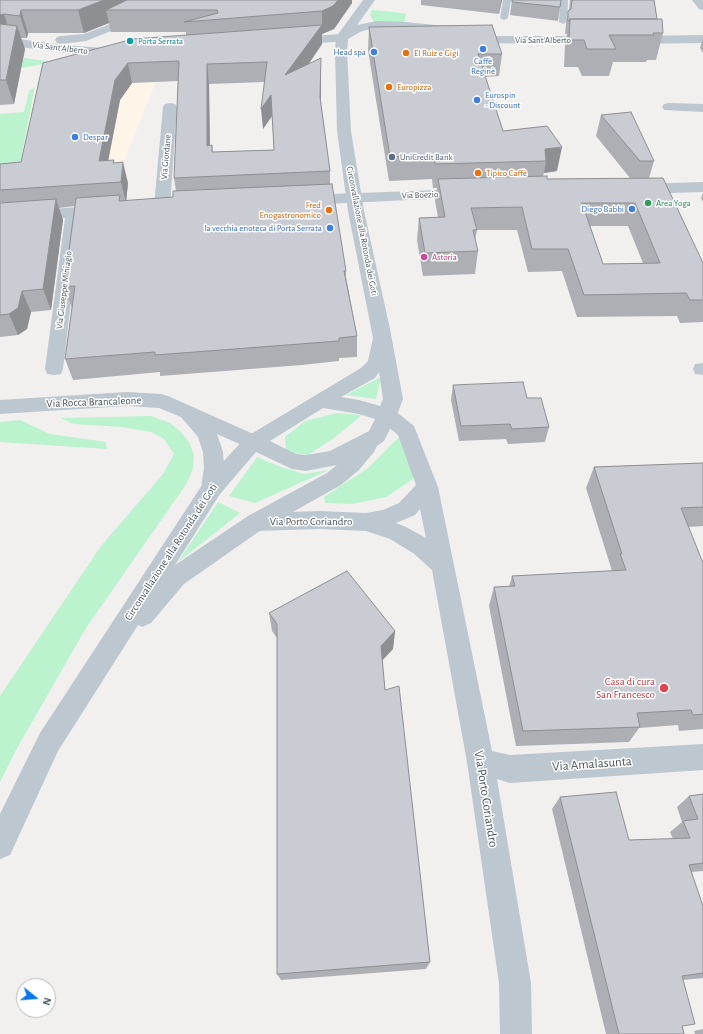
<!DOCTYPE html>
<html>
<head>
<meta charset="utf-8">
<style>
  body { margin:0 }
  #map { position:relative; width:703px; height:1034px; overflow:hidden; background:#f2efef; font-family:"Alegreya Sans",sans-serif }
  canvas { display:block }
  .north { position:absolute; left:16px; top:978px; width:40px; height:40px; box-sizing:border-box; background:#fff; border:1px solid #b5bbbf; border-radius:50%; rotate:107deg; font-size:11px; font-weight:700; line-height:16px; text-align:center; color:#46545e }
  .north::after { content:''; display:block; margin:auto; width:14px; height:18px; background:#0a77f1; clip-path:polygon(50% 0,100% 100%,50% 72%,0 100%) }
</style>
</head>
<body>
<div id="map">
<canvas width="703" height="1034"></canvas>
<div class="north">N</div>
</div>
<script>
const g = document.querySelector('canvas').getContext('2d');
g.lineJoin = 'round';
function fillPath(path, color) {
  g.fillStyle = color;
  g.fill(path, 'evenodd');
}
function toPath(rows) {
  const path = new Path2D();
  for (const r of rows) {
    path.moveTo(r[0], r[1]);
    for (let i = 2; i < r.length; i += 2) path.lineTo(r[i], r[i + 1]);
  }
  return path;
}
function strokePath(path, color, width, dash) {
  g.strokeStyle = color;
  g.lineWidth = width;
  g.lineCap = dash ? 'butt' : 'round';
  g.setLineDash(dash || []);
  g.stroke(path);
}
function drawText(font, color, halo, rows, align = 'center') {
  g.font = font + ' "Alegreya Sans",sans-serif';
  g.lineWidth = 3;
  g.setLineDash([]);
  g.textBaseline = 'middle';
  g.strokeStyle = halo;
  g.fillStyle = color;
  for (const [text, x, y, turn = 0] of rows) {
    g.save();
    g.translate(x, y);
    g.rotate((+turn || 0) * Math.PI / 180);
    g.textAlign = isNaN(turn) ? turn : align;
    if (halo) g.strokeText(text, 0, 0);
    g.fillText(text, 0, 0);
    g.restore();
  }
}
const commercial = toPath([
  [163,64,117,179,16,184,35,87,76,75]
]);
const green = toPath([
  [372,10,393,12,406,14,404,23,374,22,370,15],
  [9,56,54,62,27,67,0,69],
  [35,87,16,184,0,186,0,114,24,112,29,91],
  [381,377,376,399,346,395],
  [337,413,362,415,334,438,308,455,286,452,285,437,305,421],
  [151,416,170,423,181,432,189,442,194,455,193,468,187,483,86,628,16,750,0,782,0,696,101,546,163,474,174,454,164,439,151,432,121,427,74,424,60,418],
  [20,420,50,434,106,442,107,449,0,442,0,422],
  [399,437,412,461,413,479,386,497,352,504,325,503,324,497,368,468],
  [257,457,281,467,304,474,329,470,255,503,229,496],
  [218,502,240,513,178,562]
]);
const service = toPath([
  [503,0,511,0,508,18,504,20,500,18,503,0],
  [560,0,568,0,567,22,563,24,559,22,560,0]
]);
const minor = toPath([
  [144,0,157,0,131,21,116,29,86,41,61,44,57,43,55,40,57,37,61,36,84,34,108,25,123,17,144,0],
  [692,0,703,0,703,10,699,9,692,0],
  [342,34,346,35,348,38,346,41,293,45,289,44,287,41,289,38,293,37,342,34],
  [11,38,64,45,117,49,121,50,123,53,121,56,117,57,64,53,7,45,5,42,7,39,11,38],
  [170,103,175,104,177,107,170,206,167,209,162,211,157,209,154,206,163,107,165,104,170,103],
  [669,103,703,104,703,112,664,110,662,107,664,104,669,103],
  [703,182,703,192,638,194,633,192,630,189,633,186,638,184,703,182],
  [466,189,471,191,474,194,471,197,305,205,300,203,297,200,300,197,305,195,466,189],
  [104,205,109,207,112,210,109,213,81,216,63,369,61,374,54,375,47,374,45,369,65,218,0,223,0,213,104,205],
  [703,363,703,375,695,374,693,369,695,364,703,363],
  [127,392,161,394,168,396,260,437,263,442,260,447,253,450,217,434,223,452,224,468,223,488,220,494,212,496,204,494,201,488,204,468,203,452,198,437,181,417,159,408,127,406,0,414,0,400,127,392],
  [387,408,394,410,414,426,438,487,492,751,510,755,703,744,703,770,510,783,497,779,531,983,532,1034,500,1034,499,983,467,762,432,570,413,553,390,539,366,531,320,529,256,531,248,528,245,522,248,516,256,513,320,511,366,513,383,510,399,503,416,485,398,435,380,420,377,415,380,410,387,408],
  [420,509,426,538,406,527,396,523,415,515,420,509]
]);
const tertiary = toPath([
  [363,0,375,0,357,25,377,21,405,22,446,26,450,28,452,30,450,32,446,34,405,28,377,27,360,32,348,39,347,51,351,131,364,211,390,329,403,399,397,415,384,441,377,446,374,452,359,470,341,485,264,528,184,584,151,623,142,627,138,625,58,751,10,855,0,859,0,814,40,733,204,482,246,437,361,368,368,361,373,338,348,211,337,131,335,51,336,37,363,0],
  [379,372,383,399,380,406,359,400,341,397,375,378,379,372],
  [323,408,359,414,375,419,369,431,330,451,306,455,296,454,270,441,323,408],
  [256,452,292,469,306,471,337,465,327,473,248,516,175,565,220,494,256,452],
  [703,35,703,43,631,44,627,43,625,40,627,37,631,36,703,35],
  [467,36,595,36,599,37,601,40,599,43,595,44,463,43,461,40,463,37,467,36]
]);
const wall = toPath([
  [0,0,352,3,334,29,322,34,322,44,309,64,321,77,321,104,330,171,330,184,346,271,346,277,357,336,357,357,339,358,339,361,302,365,160,376,160,372,73,380,65,359,72,308,64,287,75,206,59,208,63,220,51,310,31,312,27,329,18,335,0,337,0,164,21,162,43,63,186,35,186,32,111,32,109,23,84,33,28,33,27,38,21,38,25,49,14,104,0,105],
  [178,81,174,178,176,191,173,197,126,201,128,183,115,163,108,160,120,100,132,83],
  [264,82,263,129,272,115,274,150,213,152,212,145,210,146,209,84],
  [421,0,502,0,499,14,421,5],
  [512,0,560,7,558,21,510,15],
  [570,0,654,0,657,19,663,33,656,60,647,60,646,62,613,62,609,76,582,76,578,67,564,67,565,45,567,34,565,34,566,24,568,11,569,10],
  [369,27,502,54,499,76,485,77,503,131,547,126,557,171,544,173,543,176,547,179,630,178,596,136,601,115,654,161,649,178,703,263,703,322,680,323,677,316,577,317,562,271,528,272,517,230,477,230,475,240,478,251,475,274,423,276,417,240,419,218,438,217,435,201,437,188,433,188,432,179,389,181,368,50],
  [590,226,628,226,643,263,603,264],
  [703,38,703,53,700,48],
  [703,193,703,202,701,198],
  [453,385,527,398,549,427,545,442,508,444,506,439,459,441,451,400],
  [703,463,703,526,688,527,703,563,703,729,679,731,678,725,639,728,629,742,516,746,489,606,494,587,509,587,512,576,612,571,586,488,594,467],
  [269,613,395,631,393,649,382,660,385,690,430,962,426,969,281,980,277,974,277,638,272,631],
  [703,794,703,871,691,872,703,906,703,978,683,980,683,1027,684,1034,606,1034,552,809,560,797,629,840,673,839,670,832,682,822,677,807,689,796],
  [703,1029,703,1034,695,1034,694,1031]
]);
const shadedWall = toPath([
  [104,0,142,0,106,10,109,23,84,33,78,10],
  [338,0,352,0,352,3,334,29,322,34,322,11],
  [501,0,502,0,499,14,501,1],
  [21,10,28,33,27,38,20,16],
  [4,14,11,37,0,31,0,15],
  [322,25,322,44,287,95,285,75],
  [17,26,25,49,14,104,6,80],
  [321,58,321,118,320,97],
  [128,63,132,83,120,100,104,182,99,161,115,80],
  [207,64,209,84,210,166,207,146],
  [271,95,273,115,263,129,261,109],
  [562,147,557,171,544,173,546,161,545,149],
  [123,162,128,183,126,203,121,182],
  [56,199,63,220,51,310,43,289],
  [22,291,31,312,27,329,18,335,9,314],
  [395,631,393,649,380,663,381,646]
]);
const building = toPath([
  [0,0,104,0,78,10,21,10,20,16,4,14,0,15,0,0],
  [127,0,338,0,333,6,322,11,184,22,218,13,217,10,106,10,127,0],
  [512,0,561,0,560,7,512,2,512,0],
  [572,0,654,0,657,19,570,19,570,21,568,21,568,11,571,9,572,0],
  [570,19,662,19,663,33,653,33,654,35,609,35,616,49,587,49,584,40,569,40,570,19],
  [0,24,17,26,6,80,0,80,0,24],
  [322,25,285,75,321,58,320,97,330,171,174,178,179,61,128,63,115,80,99,161,114,160,113,163,123,162,121,182,0,190,0,164,21,162,43,63,133,39,322,25],
  [267,62,261,109,271,95,274,150,212,152,212,145,207,146,207,64,267,62],
  [492,25,502,54,478,54,503,131,547,126,562,147,545,149,546,161,435,164,434,155,390,157,369,27,492,25],
  [631,112,654,161,640,161,601,115,631,112],
  [547,176,547,179,663,178,703,263,703,300,690,300,686,293,584,295,568,249,532,249,522,207,471,208,477,230,473,230,478,251,425,253,419,218,445,217,438,179,547,176],
  [582,203,635,203,660,263,603,264,582,203],
  [332,184,346,271,344,271,357,336,339,338,339,341,300,344,155,355,155,352,65,359,75,286,64,287,76,198,120,195,119,201,173,197,173,191,332,184],
  [56,199,43,289,22,291,18,308,9,314,0,315,0,203,56,199],
  [523,382,527,398,541,398,549,427,512,429,510,424,461,426,453,385,523,382],
  [703,463,703,507,681,508,703,563,703,714,693,715,691,710,637,713,640,727,523,731,494,587,515,586,512,576,626,570,620,554,622,554,594,467,703,463],
  [347,571,395,631,381,646,385,690,399,686,430,962,277,974,277,624,269,613,347,571],
  [616,792,629,840,690,838,683,821,698,819,689,796,703,794,703,863,689,865,703,906,703,973,682,976,695,1024,682,1026,684,1034,619,1034,560,797,616,792]
]);
const markers = [
  [130,41,4,"#0f9aa8"],
  [483,49,4,"#3f7fe0"],
  [374,52,4,"#3f7fe0"],
  [406,53,4,"#e8710a"],
  [389,87,4,"#e8710a"],
  [477,100,4,"#3f7fe0"],
  [75,137,4,"#3f7fe0"],
  [392,157,4,"#5c6f8a"],
  [478,173,4,"#e8710a"],
  [648,203,4,"#2e9e5b"],
  [632,209,4,"#3f7fe0"],
  [329,210,4,"#e8710a"],
  [330,228,4,"#3f7fe0"],
  [424,257,4,"#d1479c"],
  [664,688,5,"#e0444e"]
];
const farStreetnames = [
  ["Via Sant'Alberto",543,40],
  ["Via Sant'Alberto",60,48,7],
  ["Via Giordane",166,157,-85],
  ["Via Boezio",420,195,-2],
  ["Circonvallazione alla Rotonda dei Goti",362,231,79],
  ["Via Giuseppe Miniagio",64,290,-83]
];
const farCulturenames = [
  ["Porta Serrata",138,41]
];
const farShopnames = [
  ["Head spa",366,52],
  ["Caffè",483,61,"center"],
  ["Reginè",483,71,"center"],
  ["Eurospin",485,95,"left"],
  ["- Discount",485,105,"left"],
  ["Despar",83,137,"left"],
  ["Diego Babbi",624,209],
  ["la vecchia enoteca di Porta Serrata",322,228]
];
const farFoodnames = [
  ["El Ruiz e Gigi",414,53],
  ["Europizza",397,87],
  ["Tipico Caffè",486,173],
  ["Fred",321,205,"right"],
  ["Enogastronomico",321,215,"right"]
];
const farServicenames = [
  ["UniCredit Bank",400,157]
];
const farLeisurenames = [
  ["Area Yoga",656,203]
];
const farHotelnames = [
  ["Astoria",432,257]
];
const streetNames = [
  ["Via Rocca Brancaleone",94,402,-2],
  ["Via Porto Coriandro",311,522],
  ["Circonvallazione alla Rotonda dei Goti",171,552,-57]
];
const healthNames = [
  ["Casa di cura",655,682],
  ["San Francesco",655,695]
];
const nearStreetnames = [
  ["Via Amalasunta",592,764,-4],
  ["Via Porto Coriandro",486,799,81]
];
fillPath(commercial, '#fdf6e8');
fillPath(green, '#baf3ce');
fillPath(service, '#bcc7cf');
fillPath(minor, '#bcc7cf');
fillPath(tertiary, '#bcc7cf');
fillPath(wall, '#adafb5');
fillPath(shadedWall, '#8d8f93');
fillPath(building, '#c9ccd2');
strokePath(building, '#8d8f93', 1);
for (const [x, y, r, color] of markers) {
  const dot = new Path2D();
  dot.arc(x, y, r, 0, 2 * Math.PI);
  g.fillStyle = color;
  g.fill(dot);
  strokePath(dot, '#fff', 1.5);
}
drawText('9px', '#46545e', '#fff', farStreetnames);
drawText('9px', '#0d838f', '#fff', farCulturenames, 'left');
drawText('9px', '#366cbe', '#fff', farShopnames, 'right');
drawText('9px', '#c56008', '#fff', farFoodnames, 'left');
drawText('9px', '#4e5e75', '#fff', farServicenames, 'left');
drawText('9px', '#27864d', '#fff', farLeisurenames, 'left');
drawText('9px', '#b23c85', '#fff', farHotelnames, 'left');
drawText('11px', '#46545e', '#fff', streetNames);
drawText('11px', '#be3a42', '#fff', healthNames, 'right');
drawText('13px', '#46545e', '#fff', nearStreetnames);
</script>
</body>
</html>
